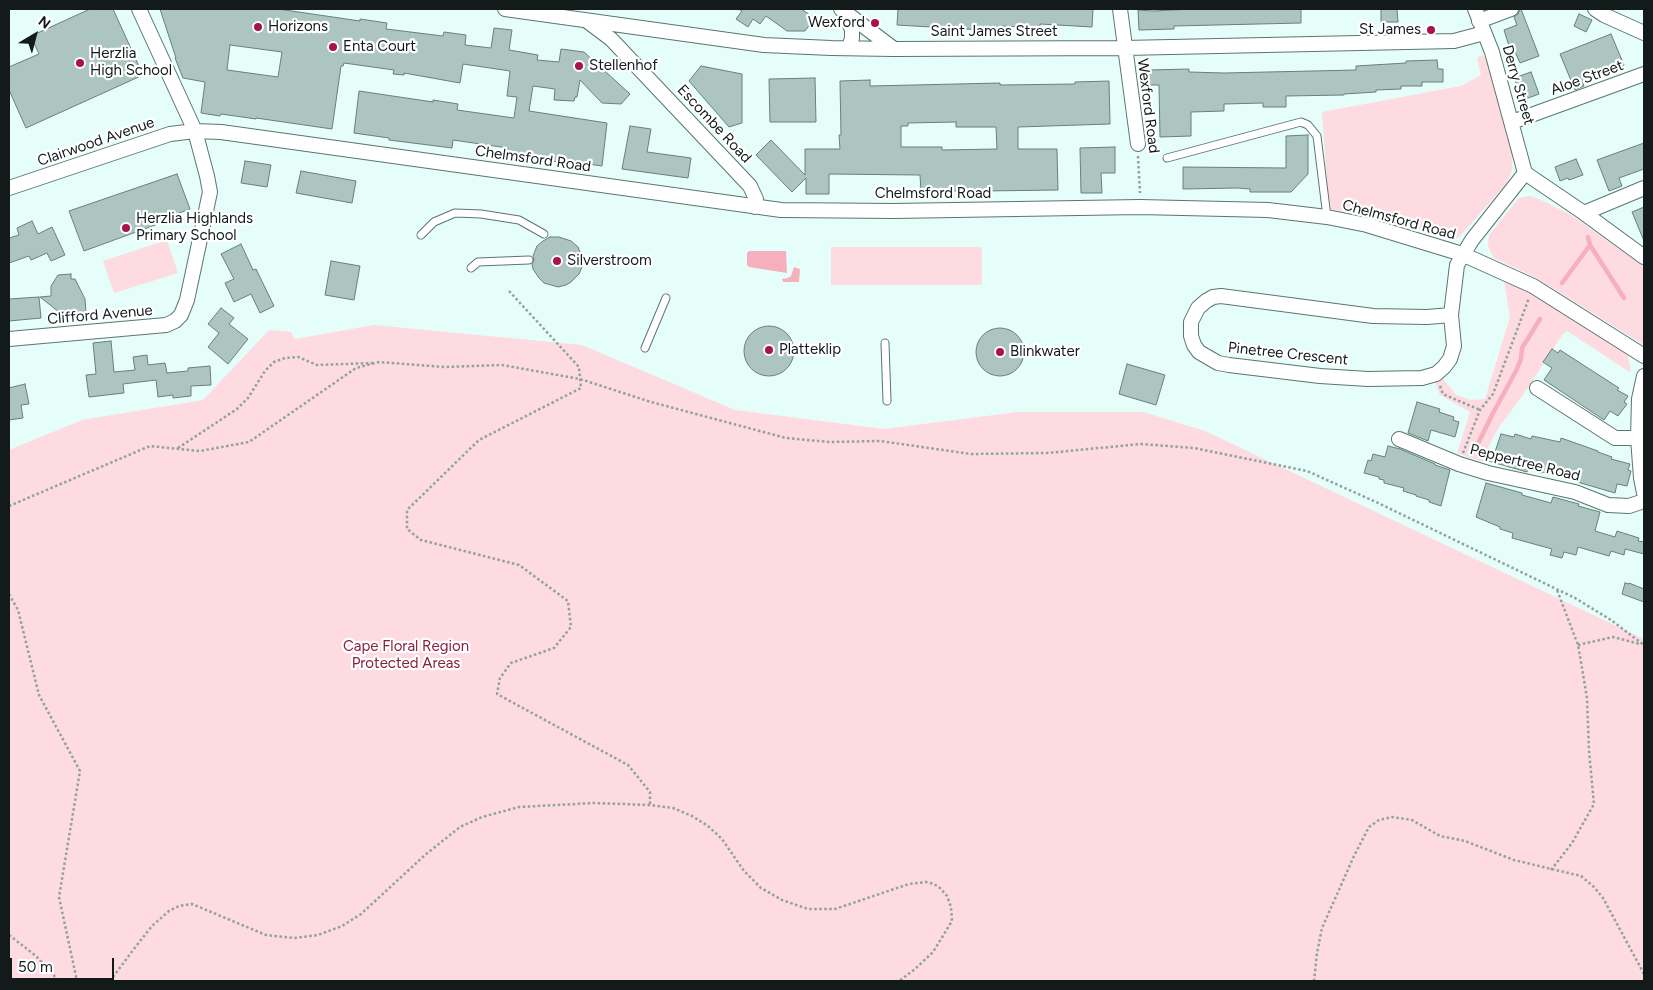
<!DOCTYPE html>
<html>
<head>
<meta charset="utf-8">
<style>
  body { margin:0 }
  #map { position:relative; width:1653px; height:990px; overflow:hidden; background:#e5fefa; font-family:Figtree,sans-serif }
  canvas { display:block }
  .frame { position:absolute; inset:0; border:10px solid #121b1a; pointer-events:none }
  .north { position:absolute; left:10px; top:10px; width:50px; height:50px; -webkit-text-stroke:4px #fff; paint-order:stroke; rotate:37deg; font-size:14px; font-weight:700; line-height:20px; text-align:center; color:#121b1a }
  .north::after { content:''; display:block; margin:auto; width:18px; height:22px; background:#121b1a; clip-path:polygon(50% 0,100% 100%,50% 72%,0 100%) }
  .scale { position:absolute; left:10px; top:958px; width:104px; height:22px; box-sizing:border-box; border:2px solid #121b1a; border-top:0; padding-left:6px; font-size:15px; line-height:18px; white-space:nowrap; color:#121b1a; -webkit-text-stroke:4px #fff; paint-order:stroke }
</style>
</head>
<body>
<div id="map">
<canvas width="1653" height="990"></canvas>
<div class="frame"></div>
<div class="north">N</div>
<div class="scale">50 m</div>
</div>
<script>
const g = document.querySelector('canvas').getContext('2d');
g.lineJoin = 'round';
function fillPath(path, color) {
  g.fillStyle = color;
  g.fill(path, 'evenodd');
}
function toPath(rows) {
  const path = new Path2D();
  for (const r of rows) {
    if (r.length === 3) {
      path.moveTo(r[0] + r[2], r[1]);
      path.arc(r[0], r[1], r[2], 0, 2 * Math.PI);
      continue;
    }
    path.moveTo(r[0], r[1]);
    for (let i = 2; i < r.length; i += 2) path.lineTo(r[i], r[i + 1]);
  }
  return path;
}
function strokePath(path, color, width, dash) {
  g.strokeStyle = color;
  g.lineWidth = width;
  g.lineCap = dash ? 'butt' : 'round';
  g.setLineDash(dash || []);
  g.stroke(path);
}
function drawText(font, color, halo, rows, align = 'center') {
  g.font = font + ' Figtree,sans-serif';
  g.lineWidth = 4.5;
  g.setLineDash([]);
  g.textBaseline = 'middle';
  g.strokeStyle = halo;
  g.fillStyle = color;
  for (const [text, x, y, turn = 0] of rows) {
    g.save();
    g.translate(x, y);
    g.rotate((+turn || 0) * Math.PI / 180);
    g.textAlign = isNaN(turn) ? turn : align;
    if (halo) g.strokeText(text, 0, 0);
    g.fillText(text, 0, 0);
    g.restore();
  }
}
const green = toPath([
  [1482,55,1487,58,1512,152,1512,171,1506,184,1460,236,1456,239,1449,240,1413,227,1369,216,1329,209,1322,112,1461,86,1481,75,1477,58],
  [1529,196,1539,199,1573,216,1644,267,1644,345,1531,275,1494,258,1488,247,1489,235,1519,198],
  [167,240,178,273,114,293,103,261],
  [831,247,982,247,982,285,831,285],
  [1504,280,1537,296,1621,348,1628,356,1631,373,1567,331,1563,334,1523,395,1499,427,1487,449,1483,462,1457,453,1470,412,1440,395,1435,382,1442,378,1456,395,1471,400,1485,399,1510,317],
  [374,325,582,345,735,410,884,429,1018,412,1143,412,1205,431,1644,639,1644,981,9,981,9,450,82,420,203,400,269,330,291,332,295,339]
]);
const water = toPath([
  [749,251,786,251,787,273,749,267,747,265,747,253],
  [794,267,800,269,799,282,783,282,782,279,788,278,791,276]
]);
const stream = toPath([
  [1588,237,1590,245,1624,298],
  [1562,283,1590,245],
  [1474,452,1492,415,1516,371,1521,359,1522,348,1540,319]
]);
const building = toPath([
  [90,9,113,9,143,75,26,128,9,90,9,67,39,54,31,36,90,9],
  [160,9,278,9,360,21,360,19,387,23,386,29,443,36,444,32,466,35,465,45,491,48,494,28,512,30,509,50,538,55,537,60,559,62,561,49,584,52,630,94,621,104,602,103,580,80,577,97,575,97,574,101,554,100,555,89,533,86,529,111,607,123,602,166,566,161,566,163,543,160,543,158,507,153,508,148,453,140,452,148,389,140,389,138,354,133,359,91,433,102,433,100,458,104,457,110,514,118,517,97,507,96,510,71,463,64,460,83,404,73,404,75,393,74,394,70,344,63,343,66,341,66,332,129,256,118,256,119,221,114,220,116,201,113,205,82,183,78,175,58,176,58,160,9],
  [230,45,282,52,278,77,227,70,230,45],
  [738,9,801,9,815,18,805,31,787,31,766,16,760,24,753,19,748,27,736,19,742,11,738,9],
  [898,9,1093,9,1092,27,1040,24,1040,28,1001,26,1000,31,897,25,898,9],
  [1192,9,1301,9,1301,23,1174,26,1174,29,1139,30,1138,10,1153,11,1192,9],
  [1381,9,1397,9,1398,22,1381,22,1381,9],
  [1520,9,1521,9,1539,56,1520,63,1512,45,1509,46,1504,30,1517,25,1514,17,1518,14,1520,9],
  [1579,14,1592,20,1586,32,1574,26,1579,14],
  [1611,34,1624,65,1582,81,1584,86,1575,90,1560,54,1611,34],
  [1437,60,1438,69,1443,69,1443,82,1422,82,1422,86,1401,86,1401,89,1376,90,1376,92,1344,94,1344,95,1286,96,1286,107,1263,107,1263,103,1224,104,1224,111,1191,112,1191,136,1160,137,1159,85,1149,85,1149,70,1189,69,1189,72,1224,73,1356,70,1356,66,1406,63,1406,61,1437,60],
  [701,66,742,74,742,123,729,127,689,81,701,66],
  [1531,72,1539,94,1523,100,1514,78,1531,72],
  [815,78,816,122,770,122,769,79,815,78],
  [870,80,870,86,1000,83,1000,85,1075,84,1075,82,1109,81,1110,124,1018,127,1018,149,1057,149,1058,190,983,191,983,192,959,193,959,191,921,192,920,175,829,174,829,194,806,194,806,178,792,192,756,155,771,140,805,175,805,149,840,149,839,135,841,135,840,81,870,80],
  [956,122,956,127,996,127,997,149,942,150,942,147,901,147,901,126,908,126,908,123,956,122],
  [630,126,651,129,647,152,691,158,688,178,622,169,630,126],
  [1308,135,1308,174,1291,192,1250,192,1250,189,1237,188,1183,189,1183,167,1286,168,1286,136,1308,135],
  [1644,143,1644,169,1619,178,1622,186,1609,191,1597,160,1644,143],
  [1115,147,1115,173,1101,173,1102,193,1081,193,1080,148,1115,147],
  [1576,159,1583,175,1569,180,1568,178,1560,181,1555,167,1576,159],
  [245,161,271,165,267,187,241,183,245,161],
  [301,171,356,181,352,203,296,193,301,171],
  [177,174,190,209,157,221,158,224,84,251,69,211,177,174],
  [1644,207,1644,241,1632,212,1644,207],
  [32,221,38,234,52,227,65,255,51,261,47,253,31,260,29,256,9,263,9,238,19,235,17,228,32,221],
  [550,237,559,237,571,241,578,247,581,255,582,267,579,274,571,282,566,285,558,287,544,283,539,278,533,269,532,264,534,260,533,256,537,246,543,241,550,237],
  [241,244,253,270,256,269,274,306,260,313,251,294,234,302,225,283,234,279,221,254,241,244],
  [331,261,360,266,354,300,325,295,331,261],
  [71,274,71,279,75,279,85,299,86,313,70,314,70,311,59,312,40,297,51,296,51,286,58,275,71,274],
  [39,297,41,318,9,321,9,299,39,297],
  [221,308,234,318,229,324,248,339,228,364,208,347,219,333,208,324,221,308],
  [769,351,25],
  [1000,352,24],
  [111,341,114,372,135,370,133,357,147,355,148,365,165,363,167,373,188,371,188,368,210,366,211,385,191,386,191,396,173,398,173,395,158,397,156,380,123,384,124,393,89,397,86,375,96,374,93,343,111,341],
  [1552,349,1558,353,1560,350,1619,388,1617,390,1628,396,1624,402,1627,404,1618,416,1610,411,1604,420,1544,380,1552,368,1543,362,1552,349],
  [1127,364,1165,375,1156,405,1119,394,1127,364],
  [25,384,29,404,21,405,23,418,9,420,9,388,25,384],
  [1417,402,1440,409,1439,412,1454,417,1453,420,1459,422,1455,437,1431,430,1428,441,1408,433,1417,402],
  [1501,434,1514,437,1515,434,1531,439,1532,436,1560,442,1561,438,1598,451,1598,452,1612,457,1611,459,1630,464,1628,470,1631,471,1627,486,1617,484,1615,493,1543,472,1542,473,1528,469,1527,472,1485,460,1488,449,1495,452,1501,434],
  [1388,446,1400,449,1435,464,1435,465,1450,470,1441,506,1429,502,1429,500,1416,496,1416,495,1403,491,1404,488,1384,483,1384,480,1379,479,1379,477,1364,473,1368,460,1371,461,1373,454,1385,457,1388,446],
  [1486,483,1522,493,1522,495,1551,503,1553,497,1579,504,1578,506,1600,512,1595,531,1615,537,1617,531,1639,538,1638,541,1644,542,1644,554,1625,549,1624,555,1611,551,1609,556,1578,547,1576,555,1564,552,1562,558,1550,555,1552,549,1512,538,1513,533,1500,529,1500,527,1476,517,1486,483],
  [1625,583,1629,584,1629,583,1644,589,1644,602,1622,594,1625,583]
]);
const path = toPath([
  [1138,156,1140,193],
  [509,291,579,367,581,388,479,440,407,510,407,529,421,540,519,565,568,601,571,627,554,648,511,663,500,678,497,694,628,765,650,792,650,805],
  [1440,386,1443,394,1480,410],
  [178,448,237,409,248,398,265,371,274,362,285,358,298,357,317,365,373,363],
  [1463,453,1480,410,1493,394,1529,298],
  [9,506,150,446,200,451,249,442,356,368,379,362,444,367,502,365,580,379,651,402,786,438,829,442,880,441,971,454,1047,453,1141,444,1194,448,1307,471,1376,502,1575,598,1611,620,1644,645],
  [9,594,18,610,39,695,80,771,59,897,77,981],
  [1578,645,1613,637,1640,644],
  [1551,870,1572,843,1594,804,1589,751,1587,698,1581,662,1578,645,1557,590],
  [9,935,36,956,59,981],
  [110,981,133,950,152,926,169,911,179,906,192,904,266,935,294,938,318,935,342,926,361,914,425,855,460,827,482,817,519,807,594,803,650,805,673,808,692,816,708,826,722,839,744,871,761,888,782,900,808,909,835,909,909,884,926,882,934,884,940,888,947,896,951,907,952,921,933,952,915,969,899,981],
  [1314,981,1317,953,1322,928,1354,856,1369,827,1379,820,1392,817,1412,820,1440,836,1465,841,1514,860,1581,876,1594,887,1603,898,1644,974]
]);
const service = toPath([
  [1167,158,1301,122,1308,125,1317,136,1327,217],
  [421,235,434,222,455,213,481,214,519,220,544,234],
  [471,268,478,262,529,260],
  [885,343,887,401],
  [645,348,666,298]
]);
const minor = toPath([
  [505,9,764,45,831,48,894,49,1124,48,1454,41,1484,33],
  [841,9,894,49],
  [1120,9,1138,144],
  [1475,9,1492,52,1525,173,1584,213,1644,257],
  [1595,9,1604,15,1644,33],
  [845,12,852,30,852,38,849,48],
  [587,21,611,39,750,186,756,199,755,207],
  [1479,21,1511,9],
  [1512,122,1644,74],
  [9,188,170,134,195,131,221,132,781,210,893,211,1140,207,1268,210,1327,217,1367,225,1462,254,1533,286,1644,356],
  [1584,213,1644,188],
  [1451,315,1427,317,1373,316,1221,296,1213,297,1206,301,1198,308,1191,322,1191,336,1194,345,1199,352,1218,363,1229,365,1320,376,1368,379,1422,378,1436,374,1444,367,1450,359,1454,346,1451,315,1457,265,1472,240,1525,173],
  [9,339,166,325,175,321,181,315,187,300,210,192,207,176,195,131,139,9],
  [1644,376,1639,399,1638,438,1641,478,1644,493],
  [1537,388,1615,438,1638,438],
  [1399,439,1459,464,1488,473,1575,492,1608,505,1629,506,1644,501]
]);
const markers = [
  [875,23,5,"#a7134c"],
  [258,27,5,"#a7134c"],
  [1431,30,5,"#a7134c"],
  [333,47,5,"#a7134c"],
  [80,63,5,"#a7134c"],
  [579,66,5,"#a7134c"],
  [126,228,5,"#a7134c"],
  [557,261,5,"#a7134c"],
  [769,350,5,"#a7134c"],
  [1000,352,5,"#a7134c"]
];
const poiNames = [
  ["Wexford",865,23,"right"],
  ["Horizons",268,27],
  ["St James",1421,30,"right"],
  ["Enta Court",343,47],
  ["Herzlia",90,54],
  ["High School",90,71],
  ["Stellenhof",589,66],
  ["Herzlia Highlands",136,219],
  ["Primary School",136,236],
  ["Silverstroom",567,261],
  ["Platteklip",779,350],
  ["Blinkwater",1010,352]
];
const streetNames = [
  ["Saint James Street",994,32],
  ["Aloe Street",1587,78,-20],
  ["Derry Street",1518,85,74],
  ["Wexford Road",1148,106,83],
  ["Escombe Road",714,124,47],
  ["Clairwood Avenue",96,142,-19],
  ["Chelmsford Road",533,159,8],
  ["Chelmsford Road",933,194],
  ["Chelmsford Road",1399,220,15],
  ["Clifford Avenue",100,315,-5],
  ["Pinetree Crescent",1288,354,6],
  ["Peppertree Road",1525,463,14]
];
const parkNames = [
  ["Cape Floral Region",406,647],
  ["Protected Areas",406,664]
];
fillPath(green, '#fedae1');
fillPath(water, '#f6afbd');
strokePath(stream, '#f6afbd', 4.5);
fillPath(building, '#adc5c1');
strokePath(building, '#687f7b', 1);
strokePath(service, '#5d7470', 9);
strokePath(minor, '#5d7470', 16);
strokePath(path, '#8fa29f', 2.5, [2.5, 2.5]);
strokePath(service, '#fff', 7);
strokePath(minor, '#fff', 14);
for (const [x, y, r, color] of markers) {
  const dot = new Path2D();
  dot.arc(x, y, r, 0, 2 * Math.PI);
  g.fillStyle = color;
  g.fill(dot);
  strokePath(dot, '#fff', 2);
}
drawText('15px', '#121b1a', '#fff', poiNames, 'left');
drawText('15px', '#121b1a', '#fff', streetNames);
drawText('15px', '#842040', '#fff', parkNames);
</script>
</body>
</html>
